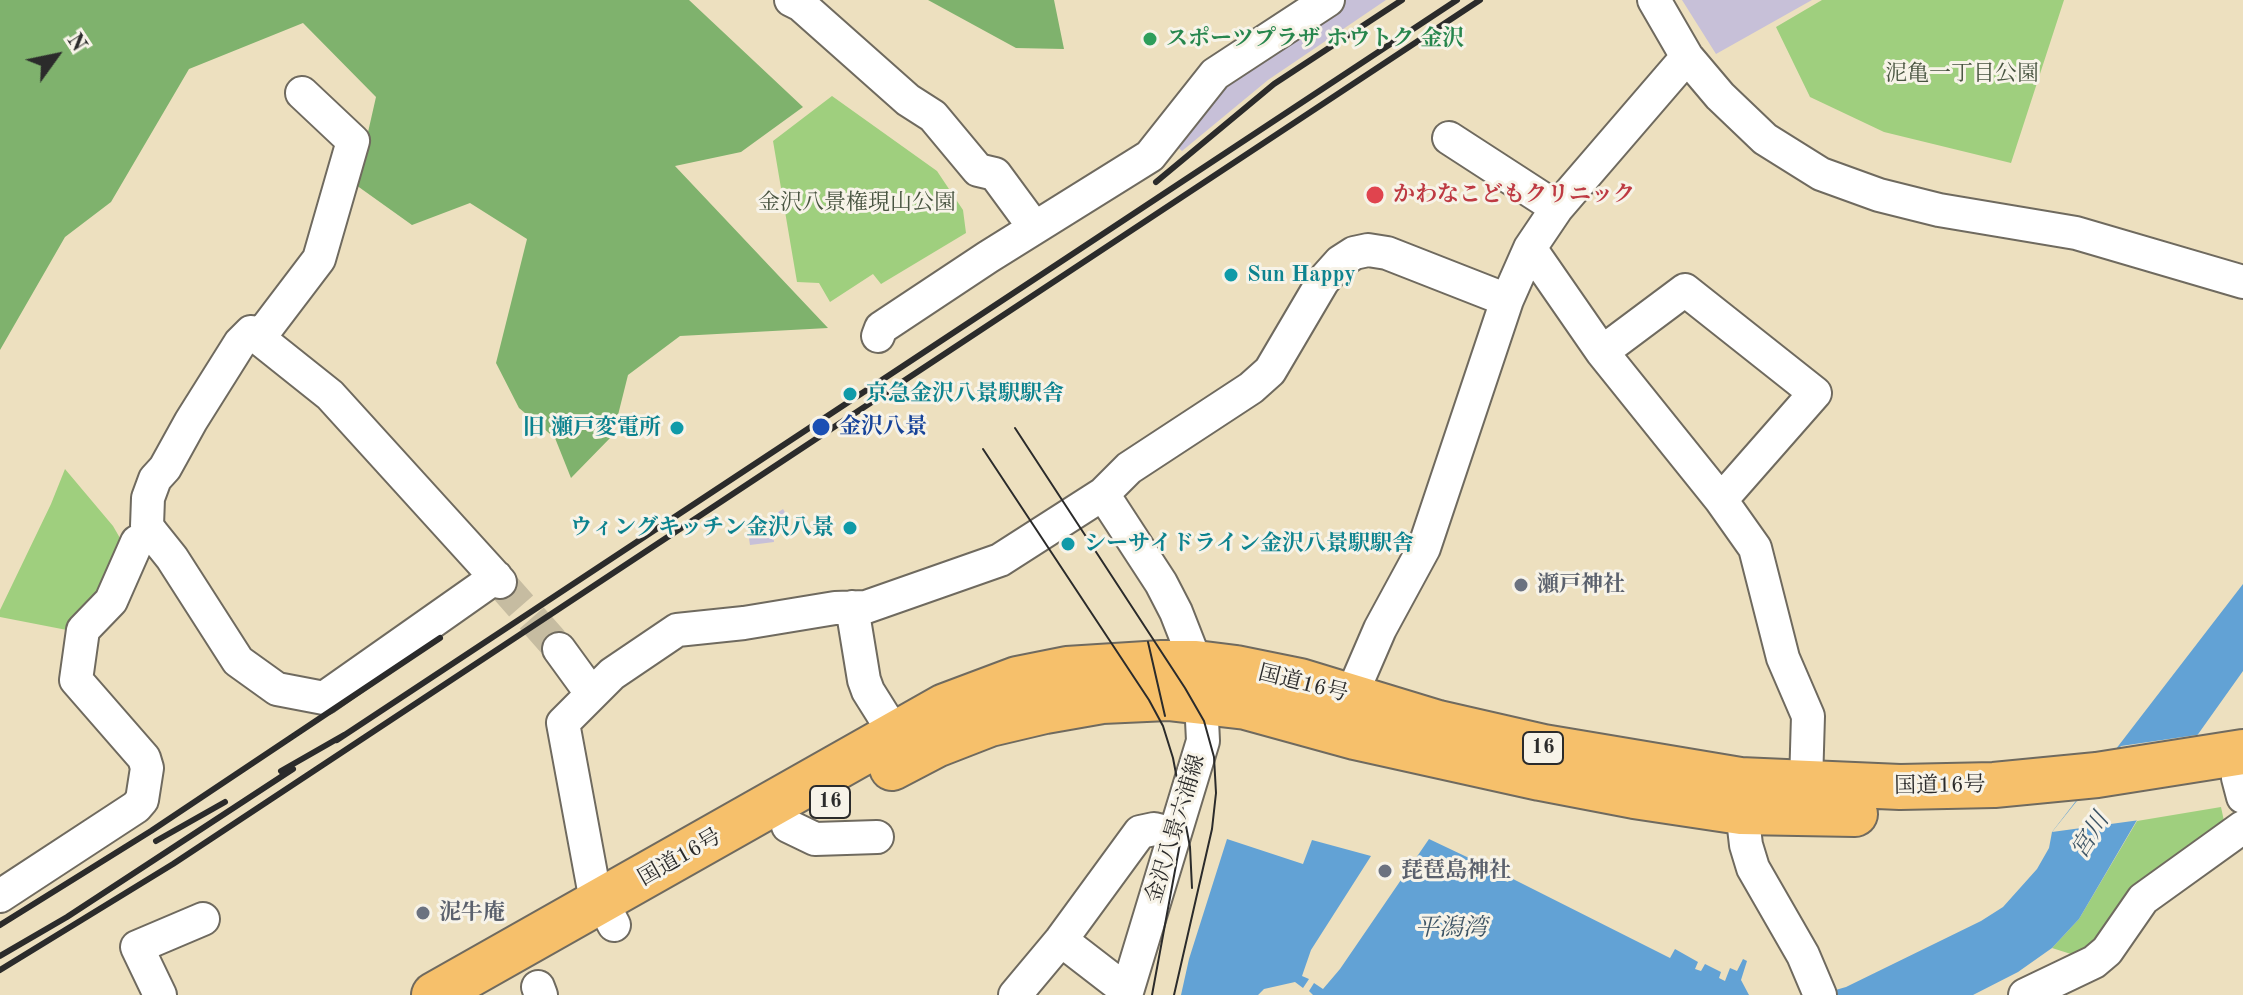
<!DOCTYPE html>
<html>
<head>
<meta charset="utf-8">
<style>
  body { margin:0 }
  #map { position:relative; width:2243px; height:995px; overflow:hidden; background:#ede0bf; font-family:"Old Standard TT",serif }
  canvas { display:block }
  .north { position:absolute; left:16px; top:16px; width:80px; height:80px; -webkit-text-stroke:6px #f7f3e8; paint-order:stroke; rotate:57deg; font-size:22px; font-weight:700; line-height:32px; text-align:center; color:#2b2b2b }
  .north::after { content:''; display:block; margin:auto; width:28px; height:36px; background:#2b2b2b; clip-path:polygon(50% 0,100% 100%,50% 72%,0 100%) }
</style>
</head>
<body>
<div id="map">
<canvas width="2243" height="995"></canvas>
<div class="north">N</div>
</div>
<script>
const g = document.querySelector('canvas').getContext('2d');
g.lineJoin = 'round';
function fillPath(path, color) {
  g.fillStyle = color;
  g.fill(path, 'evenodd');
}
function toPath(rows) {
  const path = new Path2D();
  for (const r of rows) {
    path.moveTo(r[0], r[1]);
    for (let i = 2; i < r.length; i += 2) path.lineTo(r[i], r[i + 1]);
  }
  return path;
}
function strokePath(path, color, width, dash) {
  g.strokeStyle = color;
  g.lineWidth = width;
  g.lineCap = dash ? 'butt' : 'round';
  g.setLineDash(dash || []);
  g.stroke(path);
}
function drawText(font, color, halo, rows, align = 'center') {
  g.font = font + ' "Old Standard TT","Noto Serif JP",serif';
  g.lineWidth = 6;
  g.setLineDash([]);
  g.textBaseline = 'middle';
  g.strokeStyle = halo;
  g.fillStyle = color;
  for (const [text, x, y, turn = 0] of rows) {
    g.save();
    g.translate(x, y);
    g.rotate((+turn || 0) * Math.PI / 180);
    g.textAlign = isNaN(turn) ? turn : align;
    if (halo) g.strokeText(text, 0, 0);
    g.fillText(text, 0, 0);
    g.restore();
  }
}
const industrial = toPath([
  [1345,0,1386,0,1268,80,1182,151,1172,142,1218,81],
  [1682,0,1812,0,1716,54],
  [783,509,790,521,773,532,774,542,750,545,748,532]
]);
const green = toPath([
  [1822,0,2064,0,2011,163,1884,132,1810,97,1776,27],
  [832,96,937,171,963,210,966,233,881,284,873,274,830,302,819,283,797,282,773,141],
  [65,469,113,526,124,545,103,597,72,631,0,617,0,610,51,504],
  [2221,807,2224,821,2144,877,2131,889,2103,933,2089,946,2074,955,2052,948,2079,919,2137,821]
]);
const forest = toPath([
  [0,0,689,0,803,107,741,152,675,166,828,328,680,336,628,375,613,435,571,478,555,438,519,408,496,363,527,239,470,203,412,225,356,185,376,97,303,23,189,69,111,202,65,237,0,350],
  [928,0,1054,0,1064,49,1016,48]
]);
const water = toPath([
  [2243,584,2243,671,2137,820,2079,919,2052,948,2018,972,1973,995,1818,995,1846,987,1981,921,2003,907,2037,869,2049,848,2052,832],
  [1227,839,1303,864,1312,840,1371,856,1311,950,1302,976,1309,979,1303,988,1295,982,1264,989,1258,995,1181,995,1189,959],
  [1429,839,1507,876,1505,881,1508,882,1511,878,1670,958,1675,949,1698,962,1695,969,1701,971,1705,964,1721,972,1719,978,1725,981,1730,968,1737,971,1743,959,1747,961,1741,980,1749,995,1313,995,1309,991,1314,983,1323,989,1340,969]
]);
const pier = toPath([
  [2203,734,2140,820,2052,832,2121,746]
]);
const minorTunnel = toPath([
  [500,582,559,649]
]);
const minor = toPath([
  [791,0,801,5,908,100,933,116,978,170,995,174,1034,227],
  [1654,0,1687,57,1720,96,1765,139,1821,174,1879,195,1939,210,2076,233,2243,282],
  [1449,138,1557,208],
  [1530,248,1602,352,1721,500,1755,548,1783,658,1808,716,1806,783],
  [878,336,881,328,988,257,1150,156,1215,74,1328,0],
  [259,338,319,259,353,141,302,93],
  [1602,352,1685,290,1815,393,1721,500],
  [1103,494,1161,583,1176,612,1196,663,1201,700,1203,741,1126,995],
  [496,577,324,698,277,689,238,661,172,558,152,533,147,526,148,498,155,479,165,468,191,421,240,343,251,332,330,395,500,582],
  [852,607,864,680,868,691,895,734],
  [559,649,591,693],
  [1351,696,1380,629,1424,548,1507,300,1530,248,1557,208,1687,57],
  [2238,778,2243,797],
  [1740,793,1746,845,1753,868,1803,955,1820,995],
  [788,826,815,839,877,837],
  [0,896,136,807,142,800,147,768,144,758,76,680,83,630,111,601,137,542,152,533],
  [614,925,593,885,563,723,612,674,677,630,744,623,835,608,866,607,1000,560,1103,494,1129,468,1251,388,1270,371,1323,281,1340,262,1354,253,1368,250,1387,253,1507,300],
  [1061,940,1127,991],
  [538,987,541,995],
  [160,995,137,947,203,919],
  [1015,995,1061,940,1140,832,1154,829,1174,834],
  [2025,995,2094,962,2107,951,2143,899,2243,827]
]);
const highway = toPath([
  [892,768,936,745,990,724,1045,711,1102,701,1168,698,1246,707,1355,737,1540,778,1634,796,1741,812,1855,814],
  [434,995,945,706,1017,679,1067,669,1162,663,1196,663,1236,668,1300,681,1438,723,1543,747,1740,780,1900,787,1994,785,2097,775,2243,752]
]);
const tram = toPath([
  [1015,428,1185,688,1204,721,1214,757,1216,793,1212,829,1174,995],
  [983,449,1149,700,1163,726,1173,758,1190,847,1192,888],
  [1148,642,1165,716],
  [1152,995,1181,838]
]);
const rail = toPath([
  [1156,182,1274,84,1402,0],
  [337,740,1457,0],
  [281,771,344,735],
  [156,841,225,802],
  [0,925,151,831,440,638],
  [0,956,67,917,293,769],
  [0,970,173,864,1480,0]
]);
const markers = [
  [1150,39,8,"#2e9e5b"],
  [1375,195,10,"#e0444e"],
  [1231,275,8,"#0f9aa8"],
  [850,394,8,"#0f9aa8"],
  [821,427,10,"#1a4fb4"],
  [677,428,8,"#0f9aa8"],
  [850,528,8,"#0f9aa8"],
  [1068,544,8,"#0f9aa8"],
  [1521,585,8,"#6b7280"],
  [1385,871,8,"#6b7280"],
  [423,913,8,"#6b7280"]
];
const shields = [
  [1543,748,40],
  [830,802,40]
];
const shieldNames = [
  ["16",1543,748],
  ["16",830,802]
];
const leisureNames = [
  ["スポーツプラザ ホウトク 金沢",1166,39]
];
const parkNames = [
  ["泥亀一丁目公園",1962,74],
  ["金沢八景権現山公園",857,203]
];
const healthNames = [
  ["かわなこどもクリニック",1393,195]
];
const cultureNames = [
  ["Sun Happy",1247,275],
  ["京急金沢八景駅駅舎",866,394],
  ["旧 瀬戸変電所",661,428,"right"],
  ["ウィングキッチン金沢八景",834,528,"right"],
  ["シーサイドライン金沢八景駅駅舎",1084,544]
];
const transitNames = [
  ["金沢八景",839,427]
];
const worshipNames = [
  ["瀬戸神社",1537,585],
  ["琵琶島神社",1401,871],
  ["泥牛庵",439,913]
];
const streetNames = [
  ["国道16号",1303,684,14],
  ["国道16号",1940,786,-1],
  ["金沢八景六浦線",1176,829,-73],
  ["国道16号",680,858,-30]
];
const waterNames = [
  ["宮川",2091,836,-58],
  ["平潟湾",1451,929]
];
fillPath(industrial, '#c7c0d8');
fillPath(green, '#9fcf7e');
fillPath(forest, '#7fb26d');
fillPath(water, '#62a2d5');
fillPath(pier, '#ede0bf');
strokePath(minorTunnel, '#c6bca1', 32, [32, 16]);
strokePath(minor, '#6f6a5f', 36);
strokePath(highway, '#6f6a5f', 48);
strokePath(minor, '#fff', 32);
strokePath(highway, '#f6c06b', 44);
strokePath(tram, '#2b2b2b', 2);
strokePath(rail, '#2b2b2b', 6);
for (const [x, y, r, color] of markers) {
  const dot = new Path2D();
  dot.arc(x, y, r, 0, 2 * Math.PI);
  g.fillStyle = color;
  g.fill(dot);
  strokePath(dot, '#f7f3e8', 3);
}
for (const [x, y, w] of shields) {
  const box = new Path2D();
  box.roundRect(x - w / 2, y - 16, w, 32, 6);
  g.fillStyle = '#f7f3e8';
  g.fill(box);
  strokePath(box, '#2b2b2b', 2);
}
drawText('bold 20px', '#2b2b2b', null, shieldNames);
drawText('bold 22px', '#27864d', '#f7f3e8', leisureNames, 'left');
drawText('22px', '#485440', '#f7f3e8', parkNames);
drawText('bold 22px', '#be3a42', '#f7f3e8', healthNames, 'left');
drawText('bold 22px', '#0d838f', '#f7f3e8', cultureNames, 'left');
drawText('bold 22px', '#164399', '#f7f3e8', transitNames, 'left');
drawText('bold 22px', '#5b616d', '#f7f3e8', worshipNames, 'left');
drawText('22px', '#2b2b2b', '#f7f3e8', streetNames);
drawText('italic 24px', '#3e5566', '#f7f3e8', waterNames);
</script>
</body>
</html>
